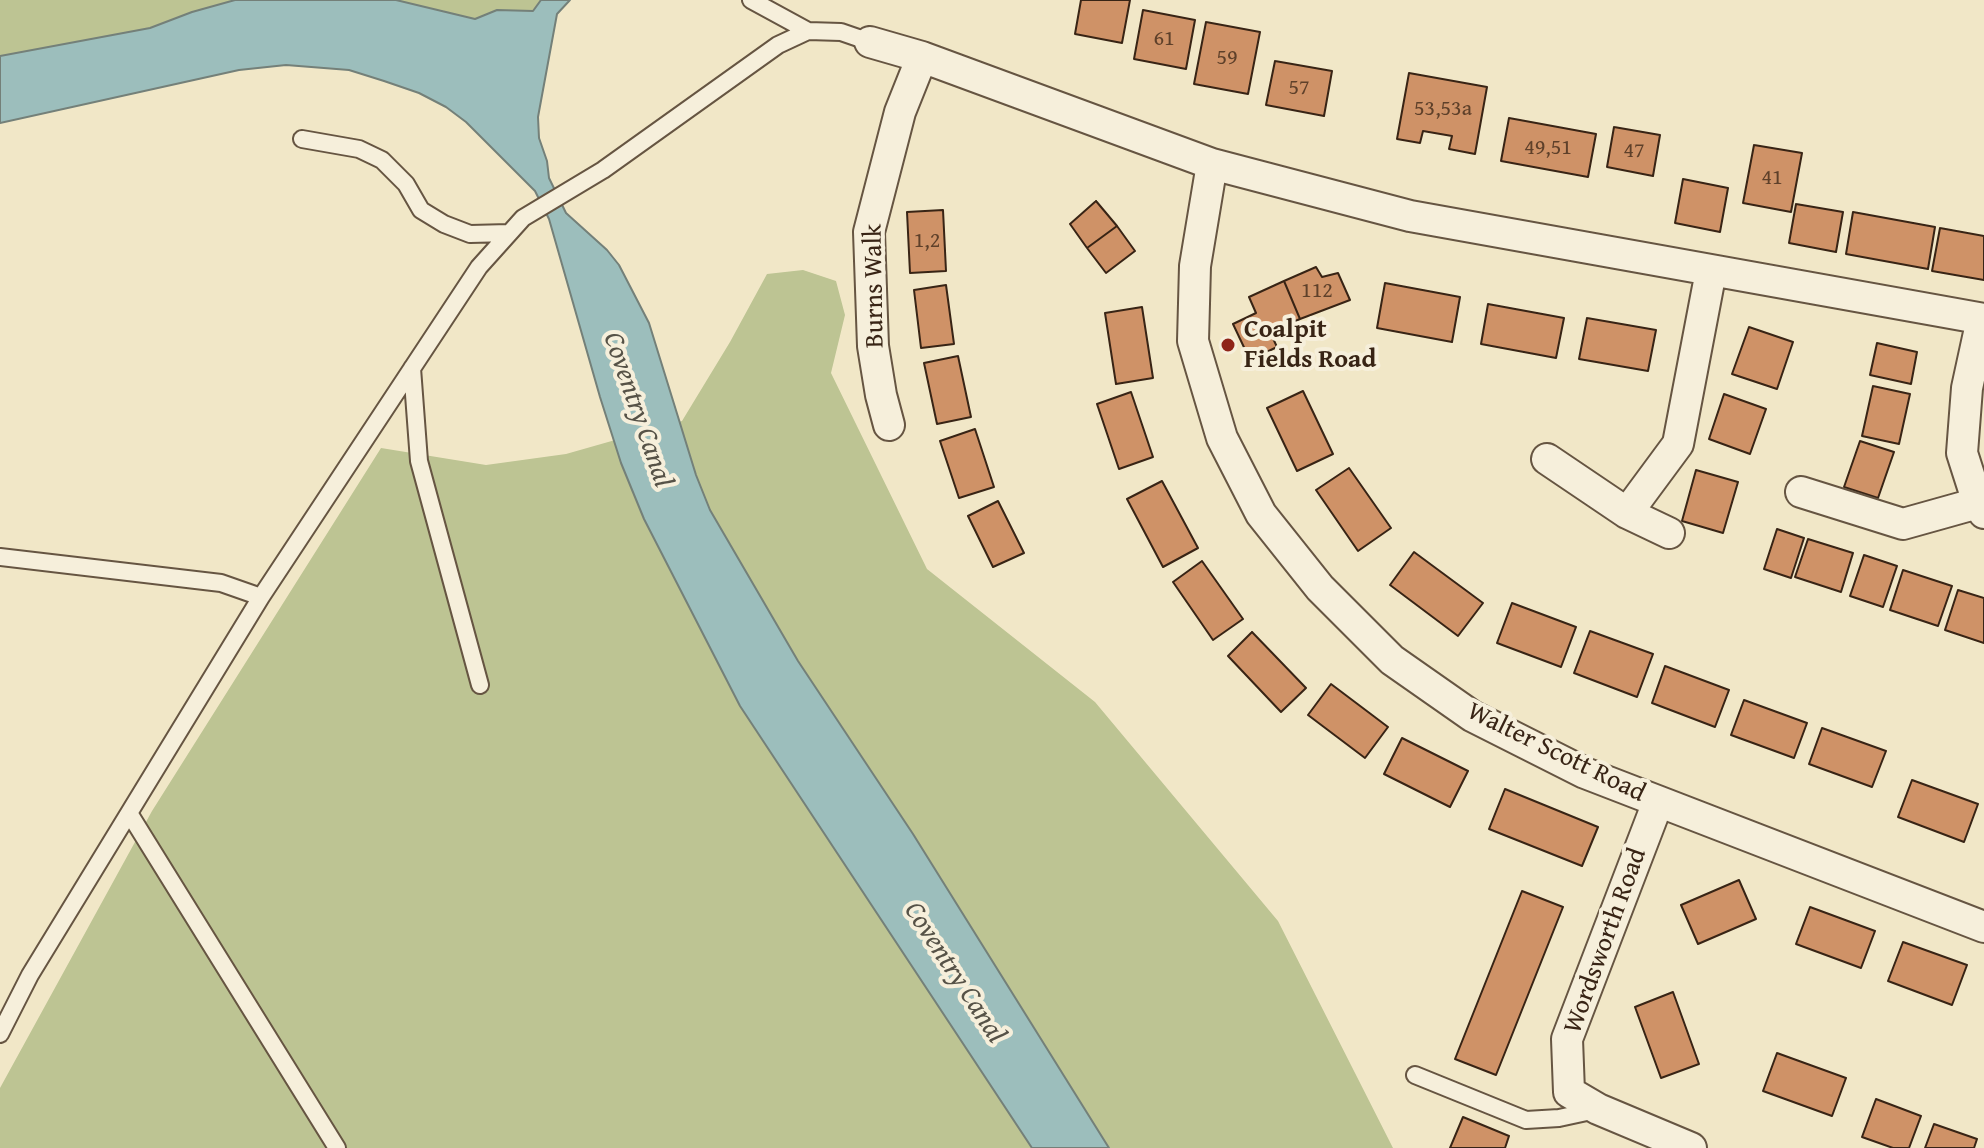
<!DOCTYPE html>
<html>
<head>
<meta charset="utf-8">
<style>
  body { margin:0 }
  canvas { display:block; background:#f1e7c7 }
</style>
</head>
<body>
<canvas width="1984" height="1148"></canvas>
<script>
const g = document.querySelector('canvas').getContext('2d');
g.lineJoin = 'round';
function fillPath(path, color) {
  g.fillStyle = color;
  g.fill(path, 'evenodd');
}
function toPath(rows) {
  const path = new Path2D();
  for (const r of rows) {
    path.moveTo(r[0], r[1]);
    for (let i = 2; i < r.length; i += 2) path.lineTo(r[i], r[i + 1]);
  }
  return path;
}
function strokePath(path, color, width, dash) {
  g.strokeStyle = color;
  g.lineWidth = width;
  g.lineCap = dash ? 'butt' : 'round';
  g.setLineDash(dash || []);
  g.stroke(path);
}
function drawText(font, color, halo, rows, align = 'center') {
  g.font = font + ' "Gentium Book Plus",serif';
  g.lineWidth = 8;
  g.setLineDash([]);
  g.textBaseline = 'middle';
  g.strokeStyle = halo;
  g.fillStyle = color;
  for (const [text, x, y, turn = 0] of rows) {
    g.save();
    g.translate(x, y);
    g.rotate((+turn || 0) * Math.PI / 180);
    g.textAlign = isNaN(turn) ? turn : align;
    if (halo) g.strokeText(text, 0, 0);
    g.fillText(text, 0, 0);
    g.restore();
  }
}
const green = toPath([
  [0,0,552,0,549,8,389,44,0,83],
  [803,270,836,281,845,315,831,373,927,569,1095,702,1278,921,1393,1148,0,1148,0,1088,152,811,381,448,486,465,566,454,682,421,730,342,767,274]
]);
const water = toPath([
  [235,0,396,0,475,19,497,10,533,11,541,0,570,0,557,14,538,117,539,138,547,161,549,178,566,213,607,250,619,265,649,323,696,475,710,510,798,661,913,834,1109,1148,1032,1148,740,706,644,519,621,463,600,397,549,219,535,191,466,122,446,107,419,93,384,81,349,70,286,65,239,70,0,123,0,56,150,28,192,12,235,0]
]);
const building = toPath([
  [1081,0,1130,0,1122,43,1075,34,1081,0],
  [1143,10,1195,20,1186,69,1134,59,1143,10],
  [1206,22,1260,32,1248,94,1194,84,1206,22],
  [1275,61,1332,71,1324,116,1266,105,1275,61],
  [1409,73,1487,87,1475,154,1449,149,1452,136,1423,131,1420,143,1397,139,1409,73],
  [1509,118,1596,134,1588,177,1501,161,1509,118],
  [1614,127,1660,135,1653,176,1607,167,1614,127],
  [1754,145,1802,153,1791,212,1743,203,1754,145],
  [1683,179,1728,188,1720,232,1675,223,1683,179],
  [1096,201,1117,226,1087,248,1070,224,1096,201],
  [1796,204,1843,212,1836,252,1789,243,1796,204],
  [943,210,946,271,910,273,907,212,943,210],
  [1853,212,1935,227,1928,269,1846,254,1853,212],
  [1117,226,1135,251,1106,273,1087,248,1117,226],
  [1940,228,1984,236,1984,280,1932,271,1940,228],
  [1316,267,1322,277,1338,273,1350,300,1300,319,1284,281,1316,267],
  [1284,281,1300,319,1270,332,1277,347,1250,360,1233,324,1256,313,1249,297,1284,281],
  [1385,283,1460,297,1452,342,1377,328,1385,283],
  [946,285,954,344,921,348,914,290,946,285],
  [1488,304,1564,318,1556,358,1481,344,1488,304],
  [1142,307,1153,378,1116,384,1105,313,1142,307],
  [1587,318,1656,330,1648,371,1579,359,1587,318],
  [1749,327,1793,342,1777,389,1732,374,1749,327],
  [1877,343,1917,352,1911,384,1870,375,1877,343],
  [958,356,971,417,937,424,924,363,958,356],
  [1873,386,1910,394,1899,444,1862,436,1873,386],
  [1303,391,1333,454,1297,471,1267,408,1303,391],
  [1131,392,1153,457,1119,469,1097,404,1131,392],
  [1724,394,1766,409,1750,454,1709,439,1724,394],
  [975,429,994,487,959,498,940,441,975,429],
  [1860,441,1894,452,1878,498,1844,487,1860,441],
  [1349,468,1391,528,1358,551,1316,490,1349,468],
  [1696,470,1738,482,1723,533,1682,521,1696,470],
  [1162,481,1198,548,1163,567,1127,499,1162,481],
  [998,501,1024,553,993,567,968,516,998,501],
  [1777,529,1804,538,1791,578,1764,569,1777,529],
  [1808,539,1853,553,1841,592,1795,577,1808,539],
  [1414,552,1483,603,1458,636,1390,585,1414,552],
  [1864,555,1897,566,1883,607,1850,596,1864,555],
  [1202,561,1243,619,1213,640,1173,582,1202,561],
  [1903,570,1952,586,1938,626,1890,610,1903,570],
  [1958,590,1984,598,1984,643,1945,630,1958,590],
  [1512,603,1576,627,1561,667,1497,643,1512,603],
  [1590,631,1653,654,1637,697,1574,673,1590,631],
  [1252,632,1306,688,1281,712,1228,656,1252,632],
  [1665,666,1729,690,1715,727,1652,703,1665,666],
  [1331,684,1388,727,1365,758,1308,715,1331,684],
  [1744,700,1807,723,1794,758,1731,735,1744,700],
  [1822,728,1886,751,1872,787,1809,764,1822,728],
  [1402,738,1468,771,1450,807,1384,774,1402,738],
  [1912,780,1978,804,1964,842,1898,817,1912,780],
  [1505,789,1598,827,1582,866,1489,829,1505,789],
  [1739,880,1756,919,1698,944,1681,905,1739,880],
  [1522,891,1563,907,1496,1075,1455,1059,1522,891],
  [1810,907,1875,931,1861,968,1796,944,1810,907],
  [1903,942,1967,965,1952,1005,1888,981,1903,942],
  [1673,992,1699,1064,1661,1078,1635,1007,1673,992],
  [1777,1053,1846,1078,1832,1116,1763,1091,1777,1053],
  [1876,1099,1921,1116,1909,1148,1893,1148,1862,1137,1876,1099],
  [1463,1117,1509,1136,1505,1148,1450,1148,1463,1117],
  [1934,1124,1977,1139,1974,1148,1925,1148,1934,1124]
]);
const lane = toPath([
  [751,0,808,31],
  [302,139,359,149,382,160,406,184,421,210,444,224,470,234,509,233],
  [412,368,419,461,480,685],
  [0,557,221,583,261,597],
  [129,813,337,1148],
  [0,1034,30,975,261,597,479,267,523,218,603,170,778,45,808,31,841,32,870,42],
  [1415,1075,1526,1120,1559,1118,1596,1110]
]);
const street = toPath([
  [870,42,922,57,1212,164,1410,216,1984,319],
  [1212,164,1195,266,1193,341,1222,438,1261,514,1320,588,1392,660,1472,716,1585,773,1984,927],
  [1982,319,1967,388,1962,453,1978,503,1984,513],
  [889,425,881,395,873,346,869,232,900,112,922,57],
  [1547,459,1627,513,1669,533],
  [1801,492,1903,524,1978,503],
  [1627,513,1678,444,1711,271],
  [1658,802,1567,1039,1569,1092,1598,1109,1691,1148]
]);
const markers = [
  [1228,345,8,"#8f2418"]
];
const numberNames = [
  ["61",1164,39],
  ["59",1227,58],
  ["57",1299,88],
  ["53,53a",1443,109],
  ["49,51",1548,148],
  ["47",1634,151],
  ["41",1772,178],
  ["1,2",927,241],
  ["112",1317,291]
];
const streetNames = [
  ["Burns Walk",875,286,-91],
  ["Walter Scott Road",1556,753,26],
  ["Wordsworth Road",1606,941,-70]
];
const poiNames = [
  ["Coalpit",1244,330],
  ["Fields Road",1244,360]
];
const waterNames = [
  ["Coventry Canal",637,410,71],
  ["Coventry Canal",954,973,57]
];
fillPath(green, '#bdc493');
fillPath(water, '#9cbebc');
strokePath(water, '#748079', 2);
fillPath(building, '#cf9267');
strokePath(building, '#382415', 2);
strokePath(lane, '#665542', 20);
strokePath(street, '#665542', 34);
strokePath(lane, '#f6efdb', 16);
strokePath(street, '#f6efdb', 30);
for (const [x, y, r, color] of markers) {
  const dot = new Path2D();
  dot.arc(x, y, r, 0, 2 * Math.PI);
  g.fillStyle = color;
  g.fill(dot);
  strokePath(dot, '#f6efdb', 3);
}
drawText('22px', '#5e402a', null, numberNames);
drawText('26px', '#382415', '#f6efdb', streetNames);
drawText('bold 26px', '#382415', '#f6efdb', poiNames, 'left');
drawText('italic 28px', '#565247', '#f6efdb', waterNames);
</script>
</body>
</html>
